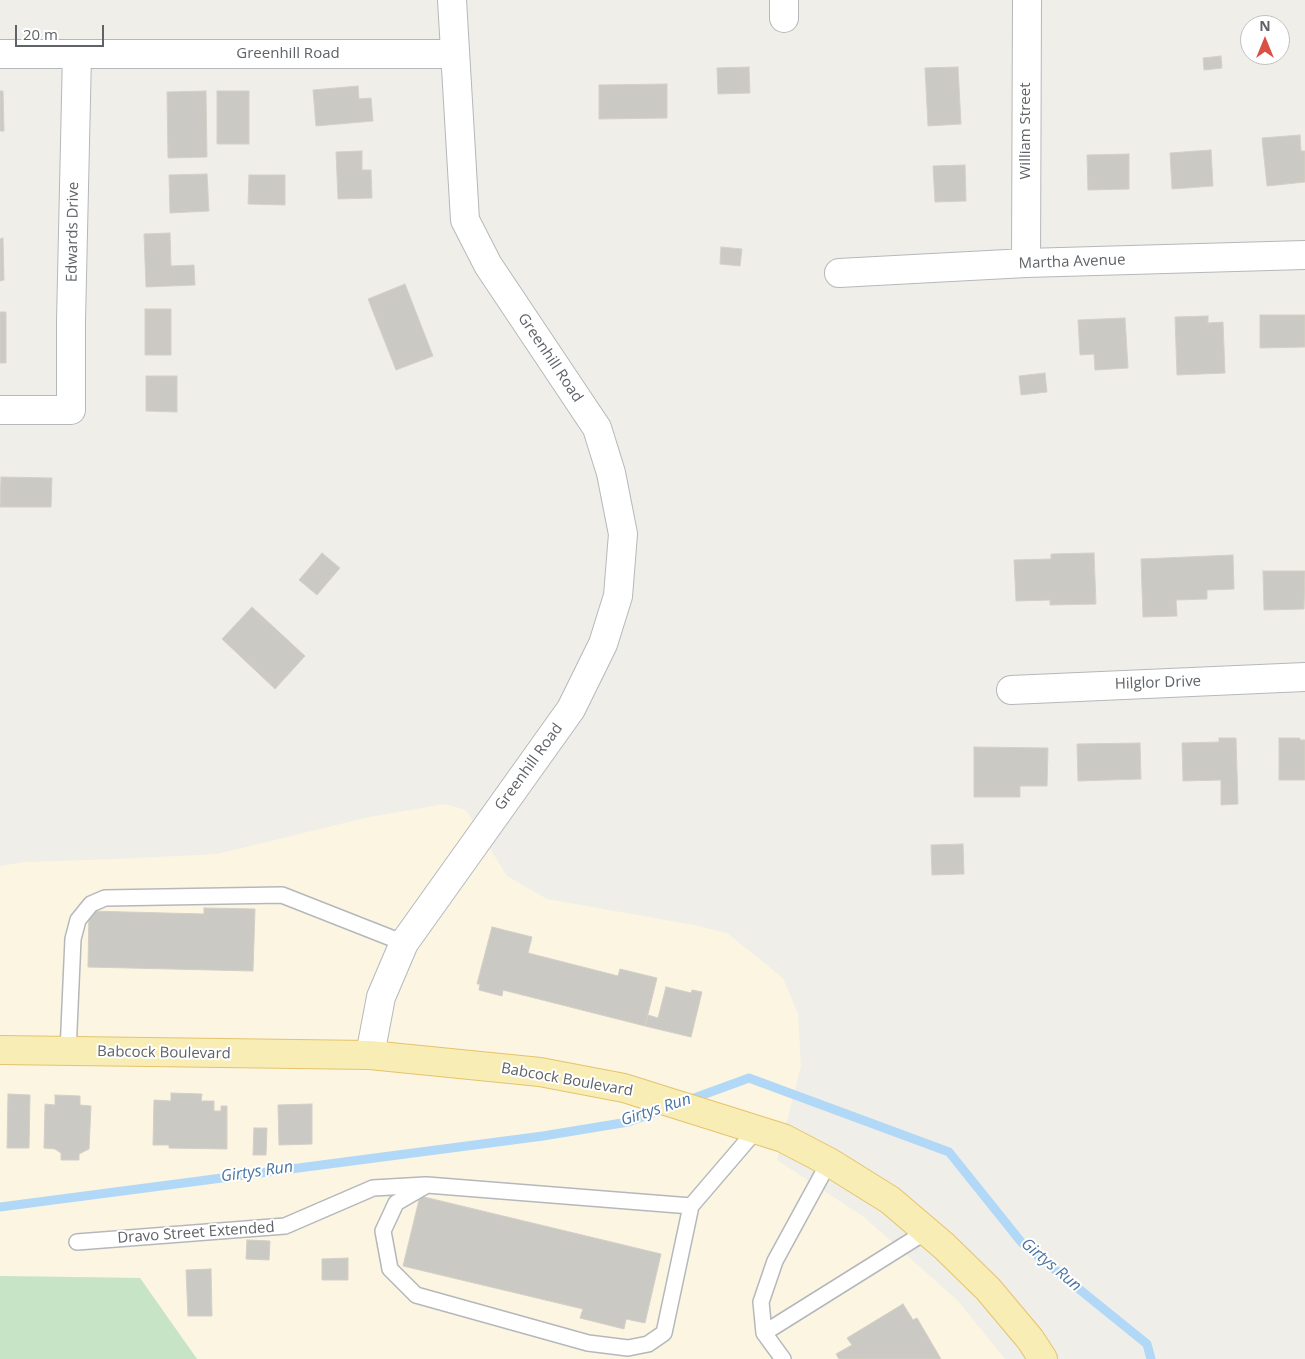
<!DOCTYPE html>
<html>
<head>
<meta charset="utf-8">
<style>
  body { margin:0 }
  #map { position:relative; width:1305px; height:1359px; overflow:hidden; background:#f0eee8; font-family:"Open Sans",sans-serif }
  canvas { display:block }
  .north { position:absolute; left:1240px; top:15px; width:50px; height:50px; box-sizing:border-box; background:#fff; border:1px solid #bfc1c2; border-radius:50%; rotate:0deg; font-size:14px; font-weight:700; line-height:20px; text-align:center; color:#5f6367 }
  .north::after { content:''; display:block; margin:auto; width:18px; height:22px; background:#d95044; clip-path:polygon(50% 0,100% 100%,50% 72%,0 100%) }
  .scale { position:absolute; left:15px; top:25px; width:89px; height:22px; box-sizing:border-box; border:2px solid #5f6367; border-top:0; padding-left:6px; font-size:15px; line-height:18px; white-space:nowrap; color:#5f6367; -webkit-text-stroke:4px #fff; paint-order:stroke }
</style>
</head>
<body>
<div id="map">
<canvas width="1305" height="1359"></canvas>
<div class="north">N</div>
<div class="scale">20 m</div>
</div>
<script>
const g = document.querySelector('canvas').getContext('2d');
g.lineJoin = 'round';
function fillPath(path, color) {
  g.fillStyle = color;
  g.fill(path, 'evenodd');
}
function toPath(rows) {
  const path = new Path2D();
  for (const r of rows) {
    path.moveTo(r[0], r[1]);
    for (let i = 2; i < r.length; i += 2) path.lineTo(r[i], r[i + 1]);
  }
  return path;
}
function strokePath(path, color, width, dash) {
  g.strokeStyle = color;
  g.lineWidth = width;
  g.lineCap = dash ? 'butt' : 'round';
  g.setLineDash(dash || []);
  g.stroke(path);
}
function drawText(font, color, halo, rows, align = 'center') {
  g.font = font + ' "Open Sans",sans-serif';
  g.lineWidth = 4;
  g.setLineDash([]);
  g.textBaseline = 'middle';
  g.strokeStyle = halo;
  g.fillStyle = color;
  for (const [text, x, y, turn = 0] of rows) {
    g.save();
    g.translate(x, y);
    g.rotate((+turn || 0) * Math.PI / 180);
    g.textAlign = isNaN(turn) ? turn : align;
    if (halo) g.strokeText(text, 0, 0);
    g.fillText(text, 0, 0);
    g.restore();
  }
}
const commercial = toPath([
  [445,804,466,810,507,876,547,899,694,925,727,933,783,978,798,1014,801,1066,777,1160,864,1217,958,1301,1005,1359,197,1359,140,1278,0,1276,0,866,25,862,117,859,217,854,369,817]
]);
const green = toPath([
  [0,1276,140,1278,197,1359,0,1359]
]);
const stream = toPath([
  [686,1101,749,1078,949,1152,1022,1243,1147,1344,1151,1359],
  [0,1207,543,1136,628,1122,664,1109]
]);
const building = toPath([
  [1221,56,1222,68,1204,70,1203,58,1221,56],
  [749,67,750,93,718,94,717,68,749,67],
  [958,67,961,124,928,126,925,68,958,67],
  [667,84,667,118,599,119,599,85,667,84],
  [358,86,359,99,371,98,373,121,316,126,313,90,358,86],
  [0,91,3,91,4,131,0,131,0,91],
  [206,91,207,157,168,158,167,92,206,91],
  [217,91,249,91,249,144,217,144,217,91],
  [1300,135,1301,151,1305,151,1305,182,1267,186,1262,138,1300,135],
  [1211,150,1213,186,1172,189,1170,153,1211,150],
  [362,151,362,170,371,170,372,198,338,199,336,152,362,151],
  [1129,154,1129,189,1088,190,1087,155,1129,154],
  [965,165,966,201,935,202,933,166,965,165],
  [207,174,209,211,170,213,169,175,207,174],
  [249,175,285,175,285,205,248,204,249,175],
  [170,233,171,266,194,265,195,285,146,287,144,234,170,233],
  [3,238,4,280,0,281,0,239,3,238],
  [721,247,742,249,740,266,720,264,721,247],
  [405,284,433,356,396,370,368,299,405,284],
  [145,309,171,309,171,355,145,355,145,309],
  [0,312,6,312,6,363,0,363,0,312],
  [1260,315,1305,315,1305,347,1260,348,1260,315],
  [1208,316,1208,323,1223,322,1225,373,1177,375,1175,317,1208,316],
  [1125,318,1128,368,1095,370,1094,354,1080,355,1078,320,1125,318],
  [1045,373,1047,392,1021,395,1019,376,1045,373],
  [146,376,177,376,177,412,146,411,146,376],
  [1,477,52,478,51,507,0,507,1,477],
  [322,553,340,568,317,595,299,580,322,553],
  [1094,553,1096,604,1050,605,1050,600,1016,601,1014,560,1051,559,1051,554,1094,553],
  [1233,555,1234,589,1207,590,1207,599,1176,600,1177,616,1143,617,1141,559,1233,555],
  [1263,571,1305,571,1304,609,1264,610,1263,571],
  [252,607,305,656,275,689,222,639,252,607],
  [1219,738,1236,738,1238,804,1221,805,1221,780,1183,781,1182,743,1219,742,1219,738],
  [1279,738,1300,738,1300,740,1305,740,1305,780,1279,780,1279,738],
  [1140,743,1141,779,1078,781,1077,744,1140,743],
  [974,747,1048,748,1047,786,1020,786,1020,797,974,797,974,747],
  [963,844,964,874,932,875,931,845,963,844],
  [204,908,255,909,253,971,88,967,89,911,204,914,204,908],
  [492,927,532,937,528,953,618,976,620,969,657,978,645,1026,503,990,502,996,479,990,480,984,477,984,492,927],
  [666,987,691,993,692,990,702,992,691,1037,645,1026,648,1015,658,1018,666,987],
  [171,1093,202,1094,201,1101,214,1101,214,1111,221,1111,221,1106,227,1106,227,1149,169,1148,169,1145,153,1145,154,1100,171,1101,171,1093],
  [8,1094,30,1095,29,1148,7,1148,8,1094],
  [55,1095,80,1096,80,1105,91,1106,89,1149,79,1154,79,1160,61,1160,61,1153,55,1149,44,1148,45,1104,55,1105,55,1095],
  [312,1104,312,1144,279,1145,278,1105,312,1104],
  [254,1128,267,1128,266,1155,253,1155,254,1128],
  [420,1196,661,1254,645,1323,626,1319,624,1329,580,1318,583,1309,403,1266,420,1196],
  [247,1240,270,1241,269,1260,246,1259,247,1240],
  [348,1258,348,1280,322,1280,322,1259,348,1258],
  [211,1269,212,1316,188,1316,186,1270,211,1269],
  [903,1304,913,1320,917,1318,941,1359,839,1359,836,1354,852,1345,847,1338,903,1304]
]);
const service = toPath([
  [68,1052,73,939,78,920,91,904,105,898,282,895,404,943],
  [691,1206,427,1185,396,1203,383,1231,390,1269,416,1295,588,1343,628,1348,648,1344,664,1333,691,1206,757,1129],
  [77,1242,285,1226,373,1188,425,1185],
  [764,1333,927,1231],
  [783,1359,764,1333,761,1302,775,1261,829,1162]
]);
const minor = toPath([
  [784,0,784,18],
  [0,54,454,54],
  [1026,263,1027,0],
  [839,273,1026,263,1305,255],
  [0,410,71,410,71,321,77,54],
  [1011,690,1305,677],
  [370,1055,381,997,404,943,571,709,603,644,618,596,623,534,611,473,597,428,488,265,465,220,452,0]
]);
const primary = toPath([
  [0,1050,370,1055,540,1072,624,1088,783,1138,829,1162,890,1200,944,1246,988,1289,1030,1339,1043,1359]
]);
const streetNames = [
  ["Greenhill Road",288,54],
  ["William Street",1026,131,-90],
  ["Edwards Drive",73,232,-89],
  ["Martha Avenue",1072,262,-2],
  ["Greenhill Road",550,358,56],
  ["Hilglor Drive",1158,683,-2],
  ["Greenhill Road",529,767,-54],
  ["Babcock Boulevard",164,1053,1],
  ["Babcock Boulevard",567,1080,10],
  ["Dravo Street Extended",196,1233,-4]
];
const waterNames = [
  ["Girtys Run",656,1110,-18],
  ["Girtys Run",257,1172,-8],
  ["Girtys Run",1051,1265,40]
];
fillPath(commercial, '#fbf5e2');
fillPath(green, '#c7e4c7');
strokePath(stream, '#b1d8f7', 9);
fillPath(building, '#cbc9c4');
strokePath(building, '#d4d0c7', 1);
strokePath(service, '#b5b8bb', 18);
strokePath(minor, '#b5b8bb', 30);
strokePath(primary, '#e5c36c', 30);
strokePath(service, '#fff', 15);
strokePath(minor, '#fff', 28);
strokePath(primary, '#f8edb5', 28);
drawText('15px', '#5f6367', '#fff', streetNames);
drawText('italic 16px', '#4a74a1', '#fff', waterNames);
</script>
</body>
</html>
